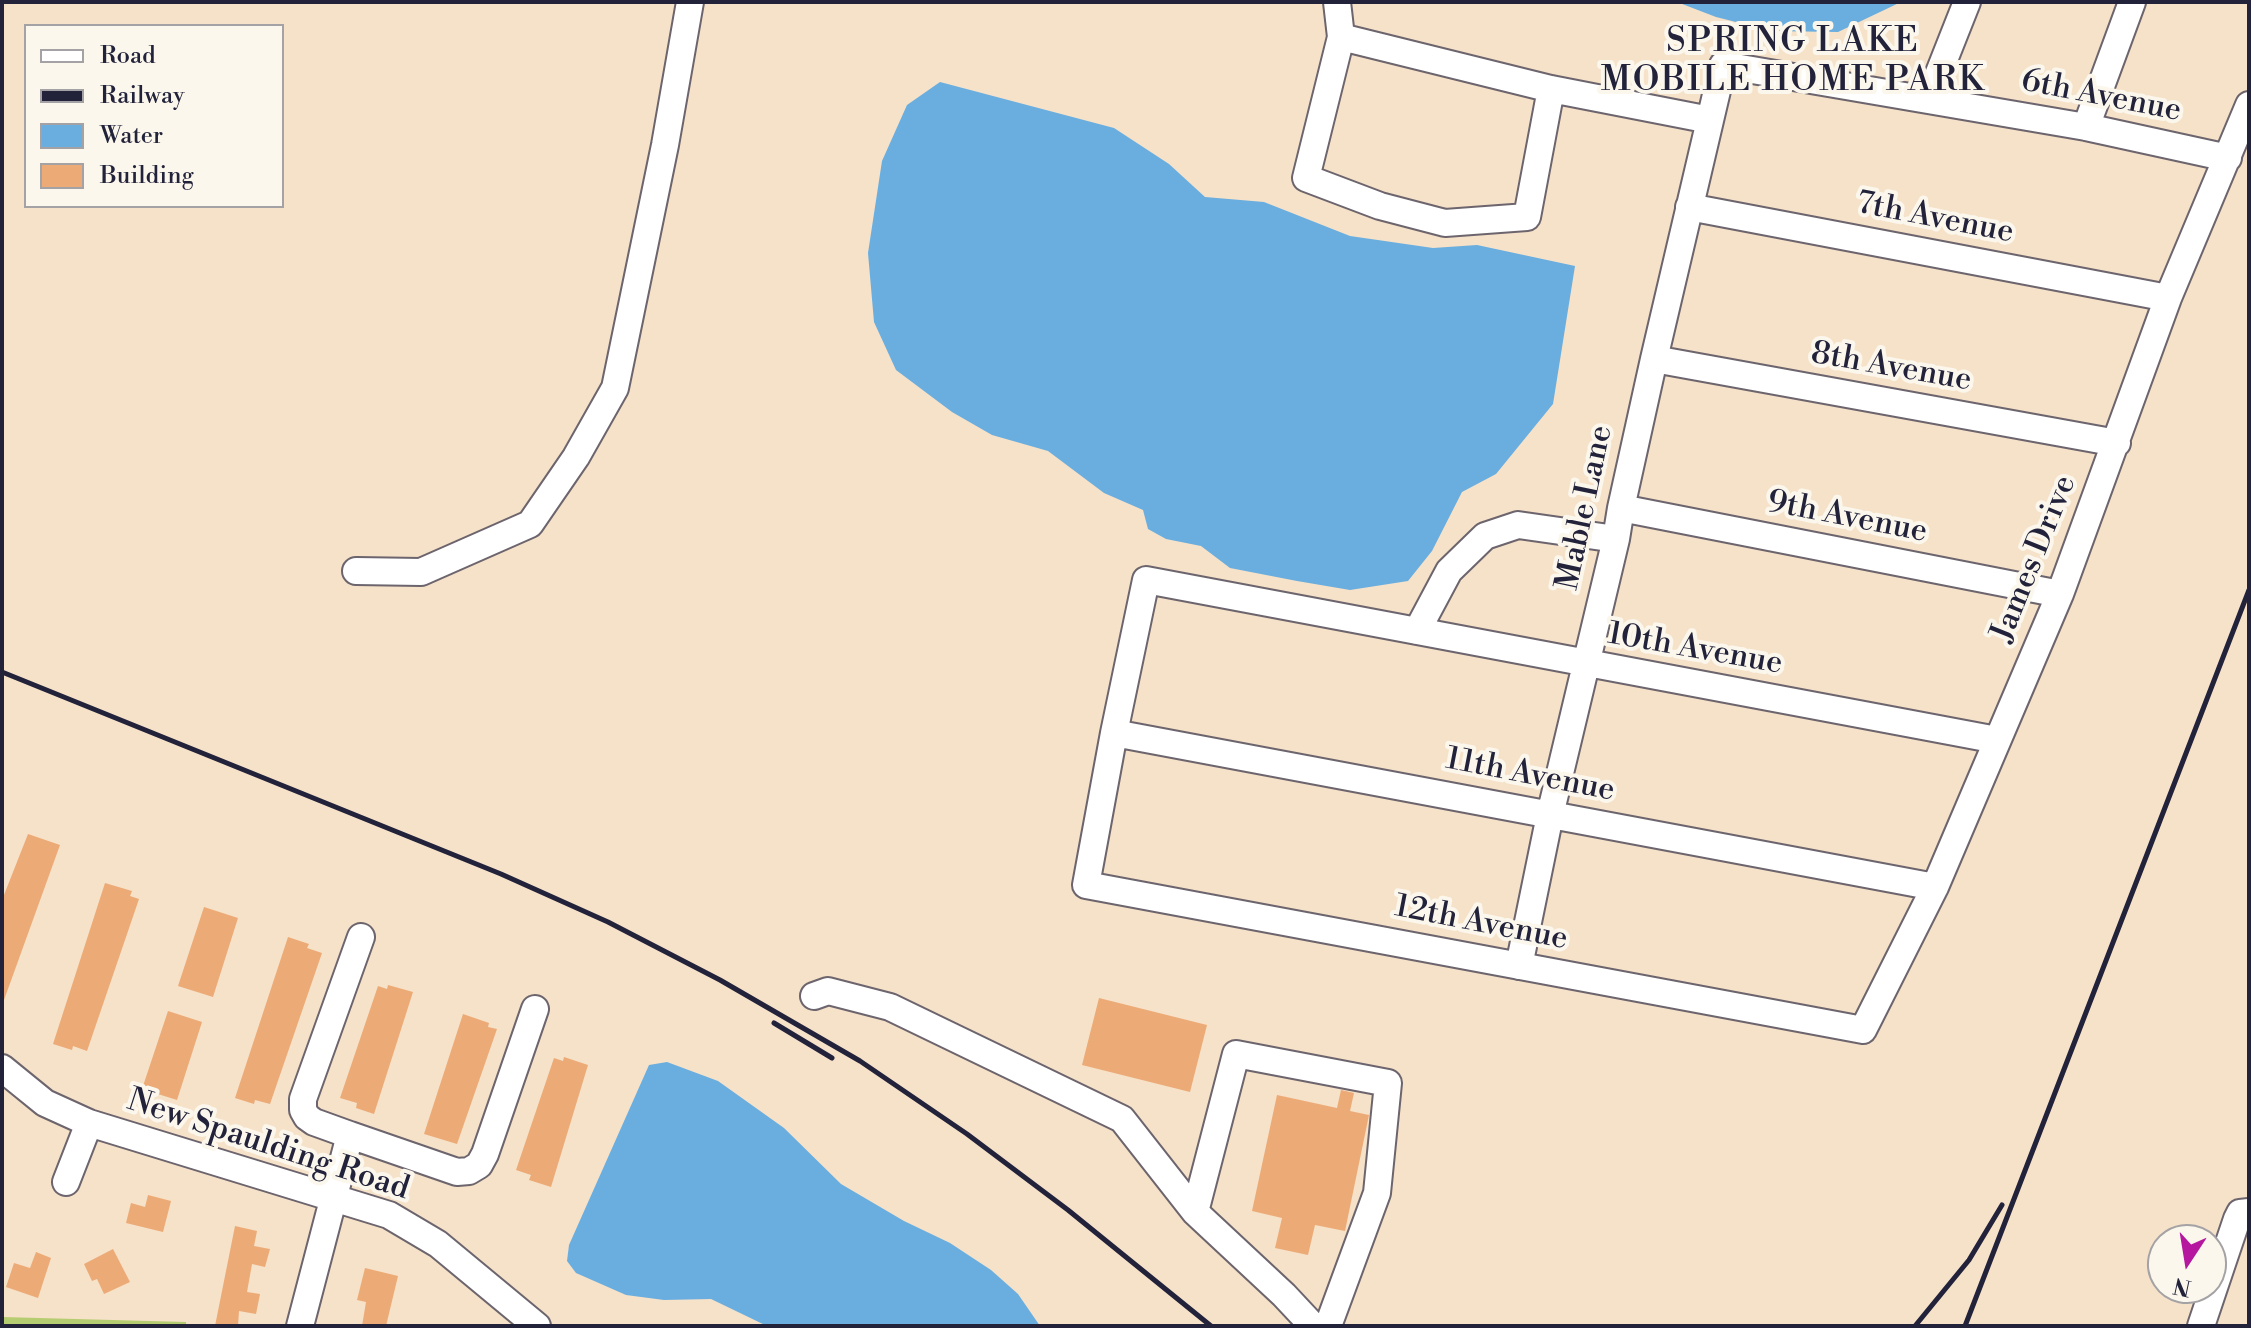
<!DOCTYPE html>
<html>
<head>
<meta charset="utf-8">
<style>
  body { margin:0 }
  #map { position:relative; width:2251px; height:1328px; overflow:hidden; background:#f6e1c9; font-family:"Libre Bodoni",serif }
  canvas { display:block }
  .frame { position:absolute; inset:0; border:4px solid #22223b; pointer-events:none }
  .legend { position:absolute; left:24px; top:24px; width:260px; height:184px; box-sizing:border-box; background:#fbf7ec; border:2px solid #a4a2a5; margin:0; padding:10px 14px; list-style:none; font-size:24px; color:#22223b }
  .legend li { display:flex; align-items:center; gap:16px; height:40px }
  .legend b { width:40px; border:2px solid #a4a2a5 }
  .north { position:absolute; left:2147px; top:1224px; width:80px; height:80px; box-sizing:border-box; background:#fbf7ec; border:2px solid #a4a2a5; border-radius:50%; rotate:192deg; font-size:22px; font-weight:700; line-height:32px; text-align:center; color:#22223b }
  .north::after { content:''; display:block; margin:auto; width:28px; height:36px; background:#b5179e; clip-path:polygon(50% 0,100% 100%,50% 72%,0 100%) }
</style>
</head>
<body>
<div id="map">
<canvas width="2251" height="1328"></canvas>
<div class="frame"></div>
<ul class="legend">
<li><b style="height:10px;background:#fff"></b>Road</li>
<li><b style="height:10px;background:#22223b"></b>Railway</li>
<li><b style="height:22px;background:#69aedf"></b>Water</li>
<li><b style="height:22px;background:#ecab76"></b>Building</li>
</ul>
<div class="north">N</div>
</div>
<script>
const g = document.querySelector('canvas').getContext('2d');
g.lineJoin = 'round';
function fillPath(path, color) {
  g.fillStyle = color;
  g.fill(path, 'evenodd');
}
function toPath(rows) {
  const path = new Path2D();
  for (const r of rows) {
    path.moveTo(r[0], r[1]);
    for (let i = 2; i < r.length; i += 2) path.lineTo(r[i], r[i + 1]);
  }
  return path;
}
function strokePath(path, color, width, dash) {
  g.strokeStyle = color;
  g.lineWidth = width;
  g.lineCap = dash ? 'butt' : 'round';
  g.setLineDash(dash || []);
  g.stroke(path);
}
function drawText(font, color, halo, rows, align = 'center') {
  g.font = font + ' "Libre Bodoni",serif';
  g.lineWidth = 8;
  g.setLineDash([]);
  g.textBaseline = 'middle';
  g.strokeStyle = halo;
  g.fillStyle = color;
  for (const [text, x, y, turn = 0] of rows) {
    g.save();
    g.translate(x, y);
    g.rotate((+turn || 0) * Math.PI / 180);
    g.textAlign = isNaN(turn) ? turn : align;
    if (halo) g.strokeText(text, 0, 0);
    g.fillText(text, 0, 0);
    g.restore();
  }
}
const green = toPath([
  [2,1317,186,1322,186,1326,2,1326]
]);
const water = toPath([
  [1677,2,1901,2,1838,32,1772,31,1716,17],
  [940,82,1114,128,1169,164,1205,197,1264,202,1350,236,1433,248,1477,245,1575,266,1553,404,1496,474,1462,492,1432,551,1408,581,1350,590,1297,581,1230,568,1201,546,1166,539,1148,529,1143,510,1104,493,1048,451,992,435,952,412,896,370,874,322,868,253,882,161,907,105],
  [667,1062,718,1081,784,1128,841,1184,904,1221,950,1243,991,1270,1018,1294,1040,1326,767,1326,711,1299,664,1300,626,1295,576,1273,567,1261,569,1245,649,1065]
]);
const building = toPath([
  [28,834,60,845,4,1000,2,900],
  [105,883,132,891,130,896,139,899,87,1051,73,1046,72,1050,53,1044],
  [204,907,238,918,213,997,178,986],
  [288,937,309,944,307,948,322,953,270,1104,255,1100,254,1104,235,1098],
  [388,985,413,992,374,1114,356,1108,357,1103,340,1098,378,986,387,989],
  [1099,998,1207,1025,1190,1092,1082,1065],
  [168,1011,202,1022,177,1100,142,1089],
  [463,1014,489,1023,488,1027,497,1029,457,1144,424,1134],
  [564,1057,588,1065,551,1187,529,1180,531,1175,516,1170,554,1058,563,1061],
  [1341,1090,1354,1093,1350,1111,1369,1115,1345,1231,1315,1225,1308,1255,1275,1248,1282,1218,1252,1211,1277,1095,1337,1108],
  [148,1195,171,1201,163,1232,126,1223,131,1203,145,1207],
  [235,1226,257,1231,254,1246,270,1249,265,1267,252,1264,247,1292,260,1294,256,1314,239,1311,238,1326,215,1326],
  [113,1249,130,1282,104,1294,97,1279,92,1281,84,1264],
  [36,1252,51,1258,38,1298,6,1287,14,1263,30,1268],
  [365,1268,398,1276,386,1326,362,1326,366,1302,357,1300]
]);
const minor = toPath([
  [1337,2,1341,37,1306,178,1380,206,1445,223,1527,217,1551,89],
  [1341,37,1551,89,1710,120],
  [1929,98,1967,2],
  [2086,127,2132,2],
  [1689,207,2168,298],
  [1654,359,2117,443],
  [1621,508,2060,594],
  [356,571,421,572,530,524,576,457,615,388,665,145,690,2],
  [1417,631,1449,571,1485,536,1518,525,1616,539],
  [1114,733,1935,887],
  [1997,740,1146,580,1114,733,1086,885,1863,1030,1935,887,2060,594,2168,298,2249,105],
  [1519,966,1550,815,1616,539,1621,508,1654,359,1723,65,2086,127,2228,158],
  [814,996,828,991,890,1007,1122,1119,1195,1212,1284,1295,1313,1326],
  [2,1068,45,1103,89,1123,389,1215,438,1244,537,1326],
  [350,1135,314,1122,307,1117,303,1110,303,1099,361,937],
  [66,1182,89,1123],
  [1195,1212,1236,1054,1388,1083,1377,1193,1328,1326],
  [300,1326,350,1135,457,1172,469,1171,479,1165,485,1154,535,1009],
  [2201,1326,2237,1219,2240,1213,2249,1212]
]);
const rail = toPath([
  [2,672,501,874,608,922,720,980,860,1061,967,1134,1068,1210,1211,1326],
  [774,1023,832,1058],
  [1915,1326,1969,1260,2002,1205],
  [1965,1326,2249,590]
]);
const streetNames = [
  ["6th Avenue",2101,97,11],
  ["7th Avenue",1935,219,11],
  ["8th Avenue",1891,368,10],
  ["Mable Lane",1586,508,-78],
  ["9th Avenue",1847,518,11],
  ["James Drive",2035,559,-68],
  ["10th Avenue",1695,650,10],
  ["11th Avenue",1530,776,11],
  ["12th Avenue",1481,924,11],
  ["New Spaulding Road",268,1146,18]
];
const neighbourhoodNames = [
  ["SPRING LAKE",1793,43],
  ["MOBILE HOME PARK",1793,82]
];
fillPath(green, '#b6cc70');
fillPath(water, '#69aedf');
fillPath(building, '#ecab76');
strokePath(minor, '#6c656d', 30);
strokePath(minor, '#fff', 26);
strokePath(rail, '#22223b', 5);
drawText('32px', '#22223b', '#fbf7ec', streetNames);
g.letterSpacing = '2px';
drawText('34px', '#22223b', '#fbf7ec', neighbourhoodNames);
g.letterSpacing = '0px';
</script>
</body>
</html>
